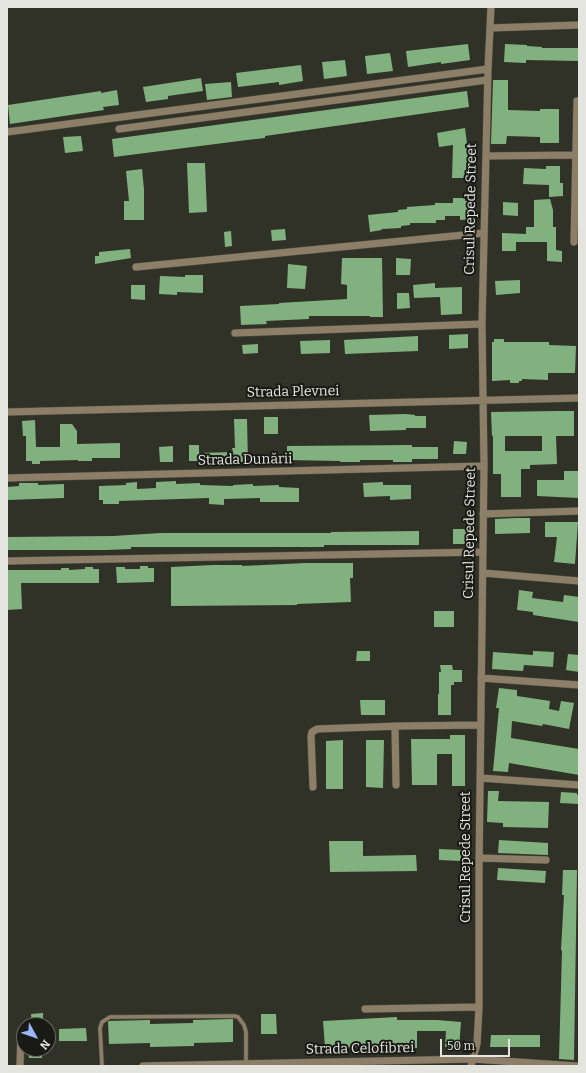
<!DOCTYPE html>
<html>
<head>
<meta charset="utf-8">
<style>
  body { margin:0 }
  #map { position:relative; width:586px; height:1073px; overflow:hidden; background:#313227; font-family:Bitter,serif }
  canvas { display:block }
  .frame { position:absolute; inset:0; border:8px solid #e4e5de; pointer-events:none }
  .north { position:absolute; left:16px; top:1017px; width:40px; height:40px; box-sizing:border-box; background:#191a15; border:1px solid #6a6b65; border-radius:50%; rotate:130deg; font-size:11px; font-weight:700; line-height:16px; text-align:center; color:#e4e5de }
  .north::after { content:''; display:block; margin:auto; width:14px; height:18px; background:#9bb5fd; clip-path:polygon(50% 0,100% 100%,50% 72%,0 100%) }
  .scale { position:absolute; left:440px; top:1039px; width:70px; height:18px; box-sizing:border-box; border:2px solid #e4e5de; border-top:0; padding-left:5px; font-size:12px; line-height:14px; white-space:nowrap; color:#e4e5de; -webkit-text-stroke:3px #191a15; paint-order:stroke }
</style>
</head>
<body>
<div id="map">
<canvas width="586" height="1073"></canvas>
<div class="frame"></div>
<div class="north">N</div>
<div class="scale">50 m</div>
</div>
<script>
const g = document.querySelector('canvas').getContext('2d');
g.lineJoin = 'round';
function fillPath(path, color) {
  g.fillStyle = color;
  g.fill(path, 'evenodd');
}
function toPath(rows) {
  const path = new Path2D();
  for (const r of rows) {
    path.moveTo(r[0], r[1]);
    for (let i = 2; i < r.length; i += 2) path.lineTo(r[i], r[i + 1]);
  }
  return path;
}
function strokePath(path, color, width, dash) {
  g.strokeStyle = color;
  g.lineWidth = width;
  g.lineCap = dash ? 'butt' : 'round';
  g.setLineDash(dash || []);
  g.stroke(path);
}
function drawText(font, color, halo, rows, align = 'center') {
  g.font = font + ' Bitter,serif';
  g.lineWidth = 4;
  g.setLineDash([]);
  g.textBaseline = 'middle';
  g.strokeStyle = halo;
  g.fillStyle = color;
  for (const [text, x, y, turn = 0] of rows) {
    g.save();
    g.translate(x, y);
    g.rotate((+turn || 0) * Math.PI / 180);
    g.textAlign = isNaN(turn) ? turn : align;
    if (halo) g.strokeText(text, 0, 0);
    g.fillText(text, 0, 0);
    g.restore();
  }
}
const building = toPath([
  [468,44,470,60,441,64,441,62,408,67,406,51],
  [505,44,527,45,527,46,542,47,542,48,579,48,579,61,526,60,526,63,504,62],
  [390,53,393,71,367,74,365,56],
  [345,60,347,76,324,79,322,62],
  [301,65,303,81,279,85,279,82,238,87,236,73],
  [201,78,203,91,168,96,168,99,146,102,143,87],
  [493,80,508,80,508,110,540,111,540,109,559,109,559,143,540,143,540,137,507,136,506,144,491,144],
  [231,82,232,97,207,100,205,84],
  [117,90,119,105,103,107,104,110,10,124,8,105,101,91,101,93],
  [467,91,469,107,265,136,265,138,247,140,114,157,112,139],
  [465,128,468,151,467,178,452,178,453,145,439,147,437,133],
  [81,136,83,151,65,153,63,137],
  [187,163,205,163,207,212,189,213],
  [546,166,560,166,560,183,563,183,563,196,549,197,549,185,523,184,524,168,546,169],
  [142,169,144,189,144,220,124,220,124,201,129,201,126,171],
  [453,198,465,198,465,201,472,201,472,219,460,220,460,216,445,216,445,220,436,220,436,223,410,223,410,225,401,226,401,228,381,229,382,230,370,232,368,215,398,212,398,210,407,209,407,207,435,205,435,203,453,203],
  [550,199,553,210,553,227,556,227,556,250,562,251,562,262,547,261,547,242,516,242,516,251,502,251,502,233,526,234,526,227,534,227,534,200],
  [503,202,518,203,518,216,503,215],
  [285,229,286,240,272,241,271,230],
  [231,231,232,246,225,247,224,232],
  [130,249,131,258,95,264,95,256,99,256,99,252],
  [342,258,382,258,383,317,370,317,370,316,309,316,309,319,266,321,267,324,241,325,240,306,279,304,279,303,347,299,347,285,341,284],
  [396,258,411,259,410,275,396,275],
  [288,264,307,266,305,289,287,288],
  [185,275,203,275,203,293,177,292,177,295,159,294,160,276,185,277],
  [520,280,520,293,496,295,495,281],
  [435,283,435,288,462,287,462,314,441,315,440,297,414,298,413,285],
  [131,285,145,285,145,300,131,299],
  [397,293,409,293,410,308,397,309],
  [468,334,468,348,449,349,449,335],
  [418,336,418,351,345,354,344,340],
  [494,339,504,339,504,342,549,342,549,345,576,346,575,373,548,373,548,380,522,379,522,381,519,381,519,383,510,383,510,380,492,381,492,342,494,342],
  [330,340,330,353,301,354,300,341],
  [258,344,258,353,243,354,242,345],
  [557,411,574,411,574,436,556,436,557,464,530,465,530,469,521,469,521,497,501,497,501,474,493,474,493,436,492,436,491,412],
  [505,436,542,436,542,451,505,451],
  [369,415,406,414,415,415,415,416,426,416,426,428,406,428,406,430,370,431],
  [264,417,278,417,278,434,264,434],
  [234,419,247,419,248,462,206,465,206,461,189,461,189,445,199,445,199,453,233,452,232,448,235,448],
  [35,420,36,447,60,447,60,424,72,424,77,431,77,444,120,443,120,458,92,458,92,461,78,461,78,460,40,461,40,464,32,464,32,461,26,461,26,436,23,436,22,421],
  [454,441,467,442,466,454,453,454],
  [412,445,412,447,438,447,438,459,412,459,412,462,393,462,393,460,360,460,360,462,340,462,340,461,287,460,287,446],
  [173,446,173,462,160,462,159,447],
  [564,471,579,471,579,498,537,496,537,480,564,480],
  [176,481,176,484,200,483,200,485,233,486,233,485,253,484,253,486,279,485,279,487,299,488,299,502,260,502,260,498,224,499,224,505,209,504,209,498,119,501,119,504,103,504,103,500,99,500,99,486,126,485,126,483,137,482,137,489,156,488,156,482],
  [383,482,383,485,411,485,411,499,390,500,390,496,364,497,363,483],
  [19,483,38,483,38,485,64,484,64,498,7,500,7,487,19,486],
  [516,518,530,518,530,533,495,534,495,519],
  [545,522,578,522,575,564,554,562,557,537,545,537],
  [453,529,467,529,467,544,453,544],
  [419,531,419,545,324,545,324,547,131,547,131,549,106,550,7,550,7,537,113,536,161,533,331,533,331,532],
  [306,563,353,563,353,578,350,578,351,602,297,604,297,605,171,606,171,567,213,565,242,565,242,566],
  [140,566,148,566,148,568,154,568,154,582,117,583,116,567,125,567,125,569,140,569],
  [85,567,93,567,93,569,99,569,99,583,21,583,22,609,7,610,7,570,61,570,61,568,69,568,69,570,85,569],
  [519,590,533,592,532,598,563,602,564,595,579,597,579,622,533,615,533,612,517,610],
  [434,611,454,611,454,627,434,627],
  [357,651,370,651,370,661,356,661],
  [533,651,554,652,553,667,524,665,523,671,492,669,493,652,533,655],
  [568,654,579,655,579,672,566,670],
  [440,665,452,665,453,670,462,670,462,682,454,682,454,685,451,685,451,715,438,715,438,694,439,694,439,672,441,672],
  [499,688,517,690,517,696,550,701,549,709,559,711,561,701,574,703,569,729,543,724,542,726,512,721,511,738,579,749,579,775,509,763,508,772,493,771,499,708,496,708],
  [360,700,385,700,385,715,361,715],
  [450,735,465,735,465,786,452,786,452,754,437,754,437,785,412,785,411,739,450,739],
  [343,740,343,789,326,789,326,741],
  [366,740,384,740,383,788,366,787],
  [488,791,499,791,498,801,549,802,548,828,503,827,503,823,487,822],
  [561,792,577,793,577,795,579,795,579,804,560,803],
  [499,840,548,843,548,855,498,853],
  [329,841,363,841,363,856,416,855,417,871,330,872],
  [439,849,461,850,461,861,439,860],
  [498,868,546,871,545,883,497,880],
  [563,870,577,870,574,1060,559,1059,562,951,561,950,564,895,562,895],
  [43,1013,43,1025,32,1025,31,1014],
  [261,1014,276,1014,277,1034,261,1034],
  [397,1017,397,1020,437,1020,461,1022,459,1048,445,1047,446,1031,417,1031,417,1048,399,1048,399,1052,384,1052,384,1049,370,1051,369,1048,362,1048,362,1046,344,1048,343,1045,325,1047,323,1021],
  [233,1019,233,1042,194,1043,194,1046,150,1047,150,1043,109,1044,108,1022,109,1021,150,1020,150,1024,193,1023,193,1020],
  [86,1028,87,1041,59,1041,59,1029],
  [491,1035,540,1035,540,1047,490,1047],
  [42,1049,42,1058,29,1058,28,1050]
]);
const service = toPath([
  [102,1066,100,1028,102,1022,110,1017,234,1016,238,1017,244,1025,246,1032,246,1064]
]);
const minor = toPath([
  [490,28,579,25],
  [119,129,487,80],
  [7,132,488,69],
  [486,156,576,155],
  [574,242,577,101],
  [136,267,484,233],
  [235,333,482,324],
  [7,412,579,398],
  [7,478,484,466],
  [483,514,579,511],
  [7,561,483,552],
  [483,573,579,581],
  [481,678,579,685],
  [395,726,396,785],
  [480,778,579,785],
  [313,787,311,736,312,732,317,729,400,726,480,725],
  [479,858,546,860],
  [365,1009,479,1007],
  [20,1066,21,1031],
  [143,1066,473,1059,576,1066],
  [471,1066,477,1044,479,1007,479,869,484,466,482,324,488,69,491,7]
]);
const streetNames = [
  ["Crisul Repede Street",471,209,-89],
  ["Strada Plevnei",293,392,-1],
  ["Strada Dunării",245,460,-1],
  ["Crisul Repede Street",470,533,-89],
  ["Crisul Repede Street",466,857,-90],
  ["Strada Celofibrei",360,1049,-1]
];
fillPath(building, '#82b180');
strokePath(service, '#4e4f44', 5);
strokePath(minor, '#4e4f44', 8);
strokePath(service, '#8d7f67', 3.5);
strokePath(minor, '#8d7f67', 7);
drawText('14px', '#e4e5de', '#191a15', streetNames);
</script>
</body>
</html>
